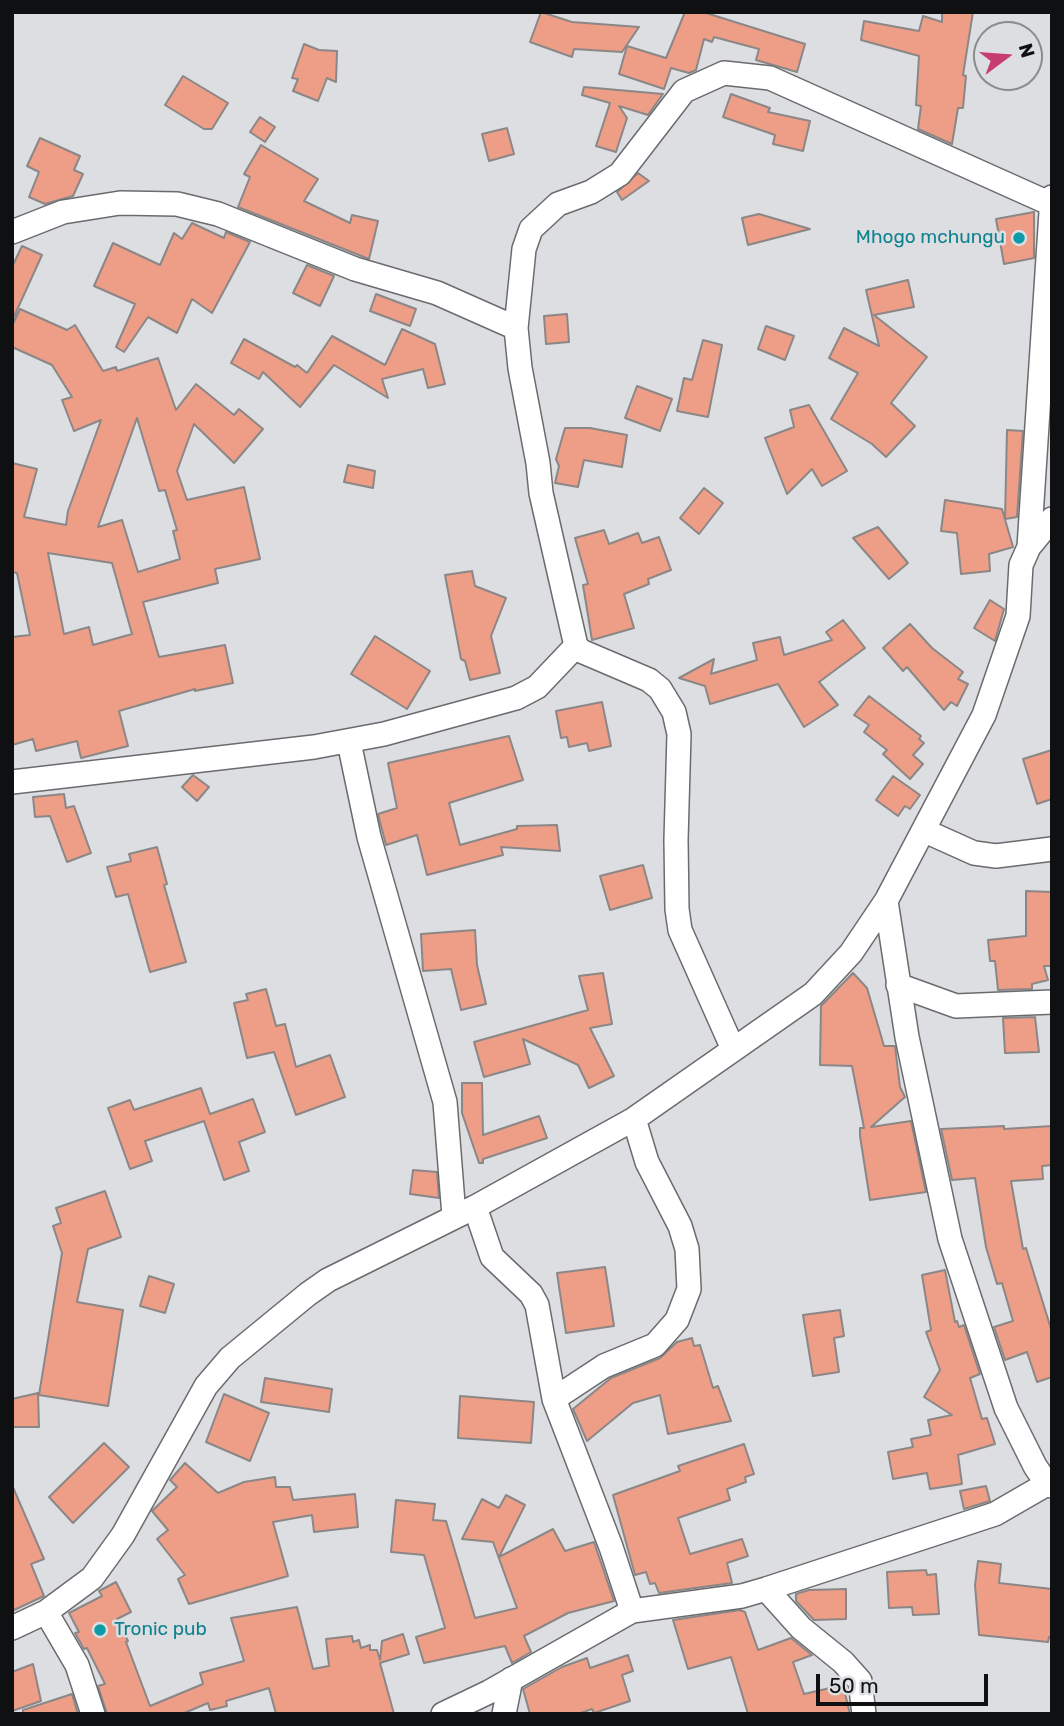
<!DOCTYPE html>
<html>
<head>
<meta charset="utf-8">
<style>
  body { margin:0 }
  #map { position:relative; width:1064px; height:1726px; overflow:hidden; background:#dddee1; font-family:Rubik,sans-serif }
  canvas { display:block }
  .frame { position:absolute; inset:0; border:14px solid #0f1011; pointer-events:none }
  .north { position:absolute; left:973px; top:21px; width:70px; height:70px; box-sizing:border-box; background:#dddee1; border:2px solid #8b8c8e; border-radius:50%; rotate:74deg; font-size:19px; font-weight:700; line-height:28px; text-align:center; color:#0f1011 }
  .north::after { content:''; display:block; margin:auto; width:24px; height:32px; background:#c73c73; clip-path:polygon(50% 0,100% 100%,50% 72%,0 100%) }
  .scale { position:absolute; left:816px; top:1674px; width:172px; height:32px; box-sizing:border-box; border:4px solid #0f1011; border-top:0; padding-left:9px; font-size:21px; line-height:24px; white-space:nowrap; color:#0f1011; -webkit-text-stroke:5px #dddee1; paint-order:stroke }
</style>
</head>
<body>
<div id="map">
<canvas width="1064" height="1726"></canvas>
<div class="frame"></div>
<div class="north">N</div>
<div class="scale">50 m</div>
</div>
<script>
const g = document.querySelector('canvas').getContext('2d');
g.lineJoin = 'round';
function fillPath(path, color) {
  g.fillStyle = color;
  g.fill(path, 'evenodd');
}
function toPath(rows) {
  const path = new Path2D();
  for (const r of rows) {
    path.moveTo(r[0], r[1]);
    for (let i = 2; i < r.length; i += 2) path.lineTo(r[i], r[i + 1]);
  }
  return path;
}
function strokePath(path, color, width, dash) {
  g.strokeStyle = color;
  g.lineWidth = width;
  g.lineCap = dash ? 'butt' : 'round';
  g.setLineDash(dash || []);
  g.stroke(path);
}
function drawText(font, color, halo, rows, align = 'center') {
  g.font = font + ' Rubik,sans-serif';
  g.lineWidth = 5;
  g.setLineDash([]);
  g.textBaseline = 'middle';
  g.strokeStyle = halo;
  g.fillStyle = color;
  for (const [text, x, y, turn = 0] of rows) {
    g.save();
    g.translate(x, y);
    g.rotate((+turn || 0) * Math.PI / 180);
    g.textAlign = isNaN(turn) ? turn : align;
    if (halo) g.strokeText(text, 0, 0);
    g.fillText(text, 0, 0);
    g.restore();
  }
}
const building = toPath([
  [541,12,572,22,639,27,622,52,574,49,572,57,530,42,541,12],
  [685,12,703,12,805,44,797,72,756,60,759,49,714,37,712,42,704,39,696,70,689,73,671,68,664,89,619,74,627,46,666,58,685,12],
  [942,12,973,12,963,75,966,76,963,108,958,108,952,144,918,129,921,106,916,105,919,56,861,40,864,21,919,31,923,16,942,22,942,12],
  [304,44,319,50,337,51,336,82,327,78,318,101,293,91,298,79,292,78,304,44],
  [183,76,228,103,212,129,204,129,165,105,183,76],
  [584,87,663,94,648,115,619,106,627,118,616,152,596,146,610,103,582,95,584,87],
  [731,94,770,108,768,112,810,121,803,151,773,144,775,135,723,117,731,94],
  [260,117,275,127,265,142,250,132,260,117],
  [507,128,514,154,489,161,482,134,507,128],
  [40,138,80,156,74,170,83,174,73,196,45,204,29,197,39,172,27,166,40,138],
  [261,145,318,179,304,201,350,223,352,215,378,221,369,259,238,207,250,177,244,174,261,145],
  [638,173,649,181,622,200,617,192,638,173],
  [1034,212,1034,258,1004,264,996,219,1034,212],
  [759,214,810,229,748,245,742,218,759,214],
  [192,223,224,238,226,232,250,242,212,313,192,299,177,333,148,317,124,352,116,347,135,304,94,286,113,243,160,265,174,233,182,239,192,223],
  [22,246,42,255,12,321,12,267,22,246],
  [307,265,334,276,320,306,293,293,307,265],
  [908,280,914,307,874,315,927,357,891,403,915,426,886,457,872,444,831,419,858,373,829,358,844,328,879,346,866,290,908,280],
  [376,294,416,309,410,326,370,311,376,294],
  [20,309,67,330,75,325,103,371,116,367,117,371,158,358,176,410,196,384,234,415,239,409,263,429,234,463,194,424,177,471,187,500,244,487,260,559,215,569,218,583,143,602,159,657,225,645,233,683,195,691,195,689,119,711,128,746,81,758,77,741,36,751,33,739,12,745,12,637,30,635,17,573,12,572,12,463,37,469,24,517,66,525,68,511,101,420,74,431,62,400,72,397,52,365,12,347,12,326,20,309],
  [137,418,159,491,165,490,177,530,173,531,180,559,138,572,122,520,98,527,137,418],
  [48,553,112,563,132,634,93,645,89,627,64,634,48,553],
  [567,314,569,342,546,344,544,316,567,314],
  [766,326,794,336,785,360,758,349,766,326],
  [402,329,435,344,445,384,428,388,423,369,382,379,388,398,334,365,300,407,263,372,259,379,231,363,244,339,295,367,297,365,307,373,332,336,385,365,402,329],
  [703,340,722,345,708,417,677,411,684,378,692,380,703,340],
  [637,386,672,399,660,431,625,418,637,386],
  [809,405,847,471,822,486,812,469,787,494,765,438,794,427,790,410,809,405],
  [565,428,590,428,627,435,622,467,584,460,578,487,555,483,559,466,556,459,565,428],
  [1007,430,1023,431,1017,517,1005,519,1007,430],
  [348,465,375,471,373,488,344,482,348,465],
  [704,488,723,503,699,534,680,518,704,488],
  [945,500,1002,509,1013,547,989,554,990,571,961,574,957,533,941,531,945,500],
  [878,527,908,563,889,579,853,538,878,527],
  [604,530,609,544,638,533,642,543,659,537,671,570,648,579,649,584,624,594,634,628,592,640,583,585,588,584,575,538,604,530],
  [472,571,475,586,506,598,491,636,500,673,470,680,465,661,461,659,445,575,472,571],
  [990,600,1004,609,995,641,974,628,990,600],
  [843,620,865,648,819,682,838,705,804,727,778,684,710,704,705,686,679,678,714,659,711,674,757,660,753,643,780,637,784,655,832,640,826,632,843,620],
  [910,624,932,648,963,672,958,679,968,684,957,706,951,702,944,710,907,667,903,671,883,648,910,624],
  [375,636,430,671,407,709,351,674,375,636],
  [869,696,921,736,919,739,924,743,913,755,923,764,910,779,883,754,887,750,864,732,869,725,854,715,869,696],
  [602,702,611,746,589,751,587,743,569,747,567,737,561,738,556,711,602,702],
  [509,736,523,780,449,803,460,845,517,829,517,826,557,825,560,851,501,847,503,855,427,875,417,835,386,845,378,814,397,808,388,763,509,736],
  [1052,750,1052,799,1037,804,1023,759,1052,750],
  [193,775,209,787,197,801,182,787,193,775],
  [893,776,920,795,910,809,905,806,898,816,876,800,893,776],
  [64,794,66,808,74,806,91,853,67,862,50,816,35,817,33,797,64,794],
  [157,847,167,884,164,885,186,962,150,972,128,894,116,897,107,867,131,861,129,854,157,847],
  [643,865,652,898,610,910,600,876,643,865],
  [1026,891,1052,892,1052,966,1044,966,1048,980,1032,984,1032,989,998,990,995,961,990,961,988,940,1026,936,1026,891],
  [475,930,477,965,486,1004,461,1010,451,969,423,971,421,934,475,930],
  [603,973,612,1024,590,1028,614,1076,589,1088,578,1065,523,1039,530,1064,484,1077,474,1042,588,1010,579,976,603,973],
  [853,973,867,988,884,1046,895,1046,900,1087,905,1097,871,1127,911,1121,926,1192,870,1200,860,1136,860,1128,864,1128,852,1066,820,1065,821,1006,853,973],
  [266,989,276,1026,285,1024,296,1067,330,1055,345,1097,296,1115,274,1052,247,1058,234,1003,248,1000,246,994,266,989],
  [1035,1017,1039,1052,1005,1053,1003,1018,1035,1017],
  [462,1083,482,1083,483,1135,539,1116,547,1138,483,1159,483,1163,479,1163,462,1113,462,1083],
  [201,1088,210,1114,253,1099,265,1132,239,1142,249,1171,224,1180,204,1121,145,1141,152,1161,130,1169,108,1108,130,1100,134,1110,201,1088],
  [1004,1126,1004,1129,1052,1126,1052,1165,1042,1166,1043,1179,1011,1181,1023,1249,1026,1248,1052,1332,1052,1377,1037,1382,1027,1352,1005,1360,994,1327,1013,1321,1002,1283,997,1284,986,1247,975,1178,952,1180,941,1129,1004,1126],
  [413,1170,437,1172,439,1198,410,1194,413,1170],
  [105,1191,121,1237,88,1249,77,1302,123,1310,108,1406,39,1395,62,1253,53,1226,61,1223,56,1208,105,1191],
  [605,1267,614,1326,566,1333,557,1273,605,1267],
  [945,1270,955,1322,957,1321,959,1327,964,1325,980,1374,970,1378,982,1419,987,1418,995,1444,958,1455,962,1484,930,1489,927,1473,893,1479,888,1452,913,1447,911,1439,931,1435,928,1420,952,1415,924,1397,940,1370,926,1332,931,1330,922,1275,945,1270],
  [149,1276,174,1284,165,1313,140,1306,149,1276],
  [840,1310,844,1336,834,1338,839,1372,813,1376,803,1315,840,1310],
  [692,1338,694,1346,700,1345,713,1388,718,1386,731,1421,668,1434,660,1395,633,1403,587,1441,573,1409,611,1378,660,1358,677,1342,692,1338],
  [265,1378,332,1389,329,1412,261,1402,265,1378],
  [38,1393,39,1427,12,1427,12,1399,38,1393],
  [224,1394,269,1413,250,1461,206,1442,224,1394],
  [460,1396,534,1402,531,1443,458,1438,460,1396],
  [104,1443,129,1467,73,1523,49,1497,104,1443],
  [744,1444,754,1474,745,1477,746,1482,727,1489,730,1500,678,1518,690,1554,742,1539,748,1556,727,1563,732,1583,659,1593,655,1583,650,1584,646,1572,635,1575,613,1495,680,1471,678,1466,744,1444],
  [185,1463,218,1493,244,1482,275,1477,276,1487,290,1487,293,1500,355,1494,358,1527,314,1532,312,1515,273,1522,288,1576,189,1604,178,1579,185,1575,157,1539,168,1530,152,1511,177,1487,170,1480,185,1463],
  [12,1485,44,1559,31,1564,44,1596,12,1611,12,1485],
  [986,1486,990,1501,964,1509,960,1491,986,1486],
  [506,1495,525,1505,499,1557,553,1529,565,1551,594,1542,614,1601,568,1613,524,1636,531,1652,512,1663,505,1646,424,1663,416,1637,445,1628,424,1555,391,1552,396,1500,435,1504,433,1520,446,1521,475,1618,517,1608,493,1542,462,1539,482,1499,499,1508,506,1495],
  [978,1561,1001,1564,999,1583,1052,1589,1052,1637,1049,1637,1048,1642,979,1635,975,1585,978,1561],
  [926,1570,927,1575,936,1574,939,1614,913,1615,912,1607,889,1608,887,1572,926,1570],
  [116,1582,131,1612,117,1619,128,1641,126,1642,150,1706,203,1684,200,1673,244,1661,231,1618,297,1607,313,1669,329,1666,326,1639,352,1636,353,1642,359,1640,361,1648,370,1645,370,1650,377,1650,380,1660,382,1641,403,1634,409,1654,380,1663,394,1714,276,1714,269,1688,226,1701,227,1706,210,1710,208,1703,182,1714,107,1714,98,1686,105,1684,87,1648,84,1649,75,1633,79,1632,69,1613,102,1596,99,1591,116,1582],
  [846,1589,846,1619,814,1620,796,1601,796,1594,809,1590,846,1589],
  [740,1610,745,1612,758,1650,791,1638,812,1655,793,1662,804,1694,843,1685,850,1714,748,1714,731,1657,688,1669,673,1620,740,1610],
  [628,1655,633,1671,622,1675,630,1701,594,1713,592,1709,578,1714,530,1714,523,1689,562,1667,587,1658,590,1668,628,1655],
  [33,1664,41,1701,12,1711,12,1672,33,1664],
  [72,1694,78,1714,23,1714,23,1710,72,1694]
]);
const street = toPath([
  [12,232,63,212,120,203,177,204,218,214,355,269,437,293,516,328],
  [1029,547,1052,197],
  [349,742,369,837,445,1102,454,1216],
  [12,782,314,747,384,734,516,698,537,687,576,646],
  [925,831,974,853,996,856,1052,849],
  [886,901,907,1037,950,1239,1006,1408,1035,1466,1047,1484,1052,1486],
  [898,985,956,1006,1052,1002],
  [733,1049,680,930,677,909,676,840,679,734,674,712,660,689,649,680,581,651,576,646,541,493,538,463,520,368,516,328,524,249,531,229,558,204,591,192,620,174,684,91,724,73,770,78,1051,204],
  [475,1207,492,1257,531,1294,537,1305,554,1399,611,1547,632,1611],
  [554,1399,604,1366,655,1345,677,1320,689,1289,687,1249,680,1226,647,1162,634,1119],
  [766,1589,801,1628,843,1662,860,1681,864,1714],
  [46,1612,77,1665,93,1714],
  [12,1628,46,1612,92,1578,123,1535,206,1386,230,1358,308,1294,328,1280,475,1207,634,1119,813,994,851,953,886,901,984,715,1018,616,1021,565,1029,547,1052,519],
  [443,1714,489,1692,632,1611,742,1596,766,1589,995,1514,1047,1484],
  [504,1714,511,1679]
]);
const markers = [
  [1019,238,7,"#0f9aa8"],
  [100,1630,7,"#0f9aa8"]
];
const cultureNames = [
  ["Mhogo mchungu",1005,238],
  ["Tronic pub",114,1630,"left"]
];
fillPath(building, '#ee9d87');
strokePath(building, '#8b8787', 2);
strokePath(street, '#6a6b6e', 26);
strokePath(street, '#fff', 23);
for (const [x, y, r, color] of markers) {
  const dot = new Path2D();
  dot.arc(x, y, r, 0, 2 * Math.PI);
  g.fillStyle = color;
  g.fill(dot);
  strokePath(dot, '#dddee1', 2.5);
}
drawText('19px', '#0d838f', '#dddee1', cultureNames, 'right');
</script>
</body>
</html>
